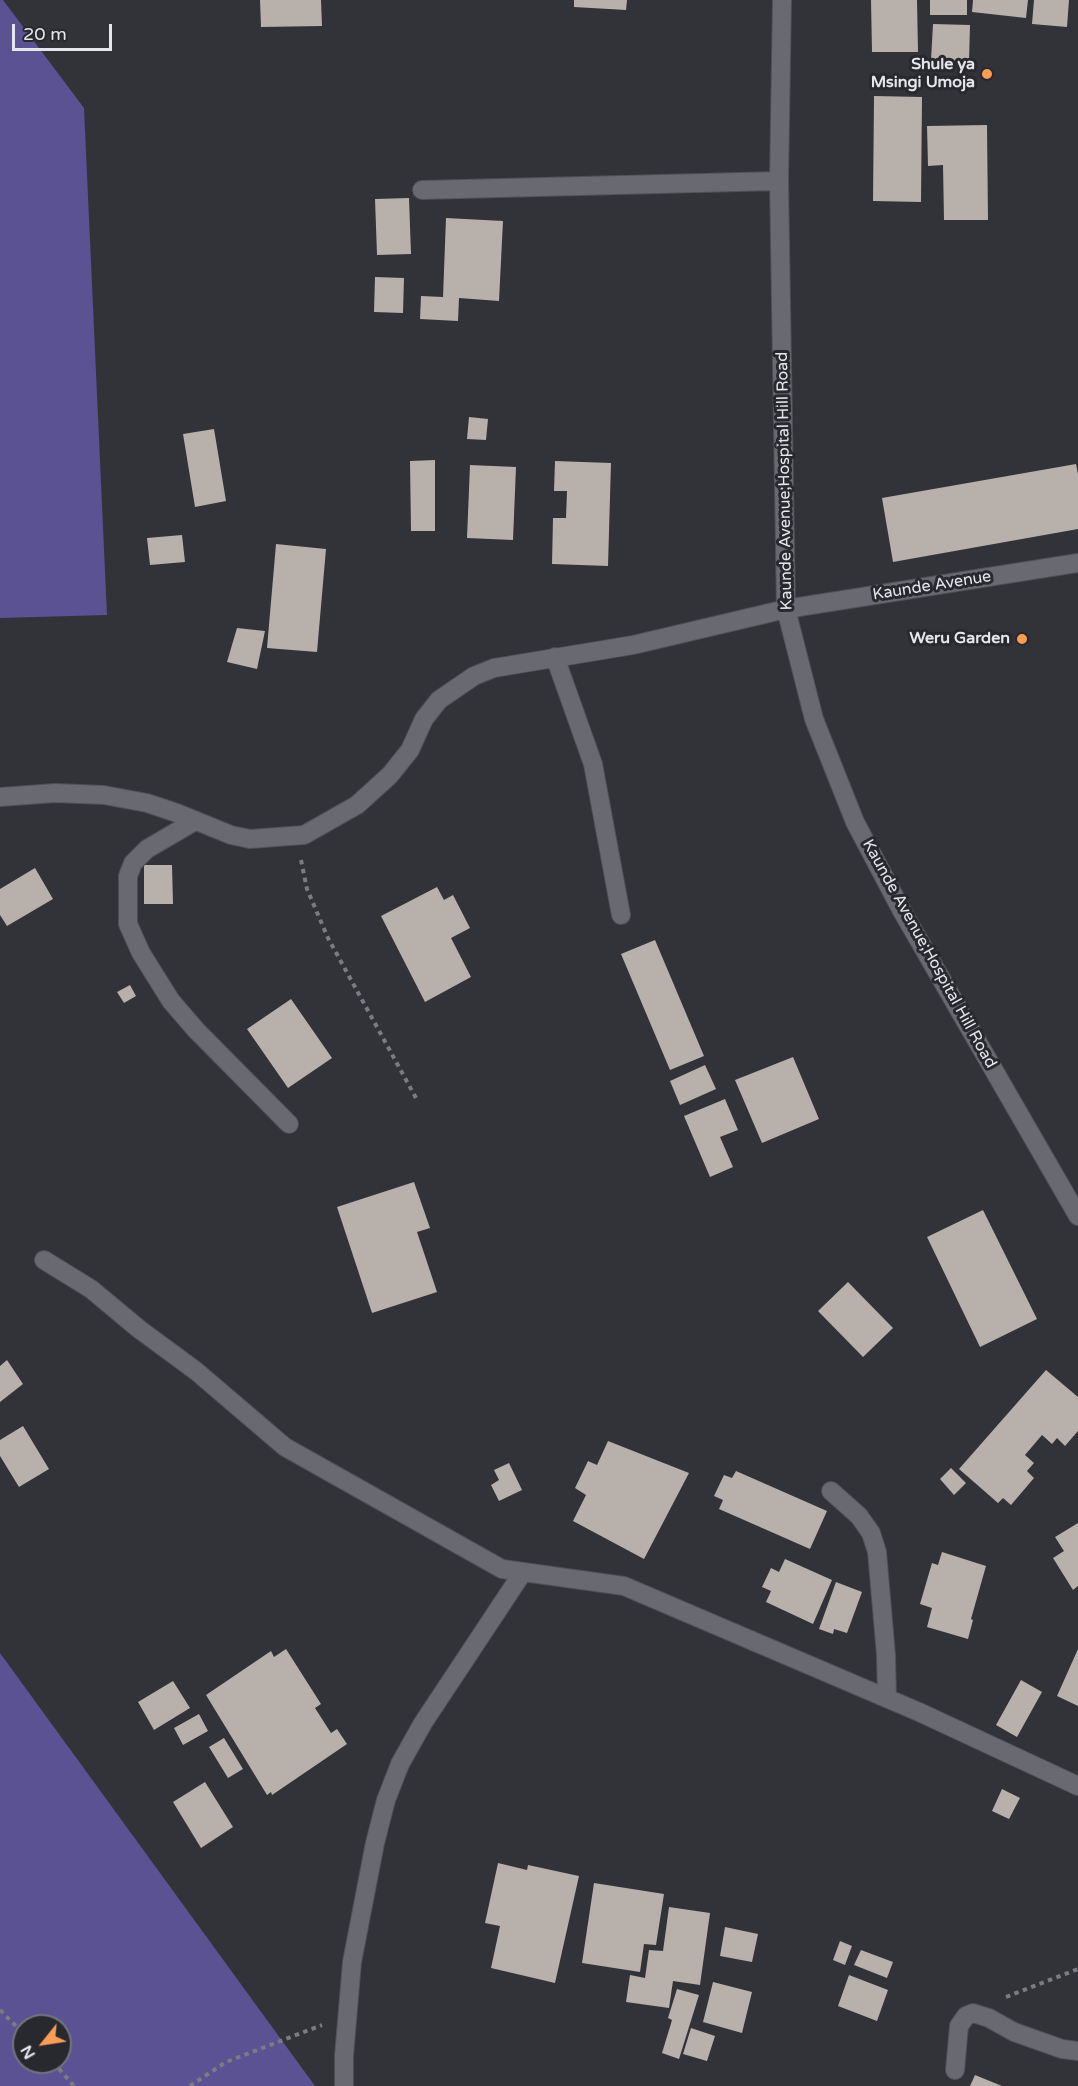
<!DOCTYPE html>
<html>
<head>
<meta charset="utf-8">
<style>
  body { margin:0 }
  #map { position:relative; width:1078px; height:2086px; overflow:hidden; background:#323239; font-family:"Varela Round",sans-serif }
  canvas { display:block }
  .north { position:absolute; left:12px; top:2014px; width:60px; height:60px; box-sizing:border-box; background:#28282f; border:2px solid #74747a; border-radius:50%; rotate:240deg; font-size:16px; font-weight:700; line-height:24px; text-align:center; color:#e5e5ea }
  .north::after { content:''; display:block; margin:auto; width:21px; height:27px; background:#fc9d54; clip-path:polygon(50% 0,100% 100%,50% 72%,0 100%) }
  .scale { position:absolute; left:12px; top:24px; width:100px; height:27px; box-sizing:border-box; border:3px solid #e5e5ea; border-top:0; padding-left:8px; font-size:18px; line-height:21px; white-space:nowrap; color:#e5e5ea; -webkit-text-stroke:4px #28282f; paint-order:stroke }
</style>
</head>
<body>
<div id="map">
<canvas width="1078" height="2086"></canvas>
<div class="north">N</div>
<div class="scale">20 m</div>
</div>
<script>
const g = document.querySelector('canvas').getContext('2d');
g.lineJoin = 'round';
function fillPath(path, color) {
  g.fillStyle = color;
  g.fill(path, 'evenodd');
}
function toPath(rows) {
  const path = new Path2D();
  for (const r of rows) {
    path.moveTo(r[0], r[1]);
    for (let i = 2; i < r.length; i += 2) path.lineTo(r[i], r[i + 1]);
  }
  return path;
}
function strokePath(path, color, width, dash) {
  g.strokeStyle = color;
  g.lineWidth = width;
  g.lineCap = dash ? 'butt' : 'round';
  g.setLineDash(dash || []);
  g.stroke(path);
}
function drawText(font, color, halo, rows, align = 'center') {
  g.font = font + ' "Varela Round",sans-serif';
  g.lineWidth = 6;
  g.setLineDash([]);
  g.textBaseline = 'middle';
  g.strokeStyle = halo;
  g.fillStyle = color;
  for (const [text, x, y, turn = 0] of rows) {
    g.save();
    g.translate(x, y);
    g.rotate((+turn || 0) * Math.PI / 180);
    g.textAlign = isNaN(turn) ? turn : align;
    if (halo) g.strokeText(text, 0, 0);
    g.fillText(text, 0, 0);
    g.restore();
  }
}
const green = toPath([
  [0,0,3,0,84,108,107,615,0,618],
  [0,1653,315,2086,0,2086],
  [24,2026,60,2026,60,2062,24,2062]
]);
const building = toPath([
  [260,0,321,0,322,26,261,27],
  [574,0,627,0,626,10,574,7],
  [871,0,917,0,918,52,872,52],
  [930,0,967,0,967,15,930,15],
  [973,0,1028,0,1026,18,972,12],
  [1034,0,1069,0,1067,27,1032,24],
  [933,24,970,25,969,62,931,60],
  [874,96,922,97,921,202,873,201],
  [987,125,988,220,944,220,943,165,928,166,927,126],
  [409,198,411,254,377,255,375,199],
  [446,218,503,221,499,301,459,298,458,321,420,319,421,296,443,297],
  [375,277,404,278,403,313,374,312],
  [469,417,488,419,486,440,467,439],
  [214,429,226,501,195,507,183,434],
  [435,460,435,531,411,531,410,461],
  [555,461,611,463,608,566,552,564,553,518,566,518,567,491,554,491],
  [1076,464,1078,474,1078,529,893,562,882,498],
  [470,465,516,467,513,540,467,538],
  [182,535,185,562,150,565,147,538],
  [276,544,326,549,317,652,267,648],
  [237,628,265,631,257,669,227,662],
  [144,865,172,865,173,904,144,904],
  [35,868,53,899,7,926,0,915,0,889],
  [437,887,444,900,453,895,470,928,451,938,471,977,425,1002,381,916],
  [655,940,704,1056,670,1070,621,954],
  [130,985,136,996,124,1003,117,992],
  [291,999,332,1058,288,1088,247,1029],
  [793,1057,819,1119,762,1143,735,1080],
  [705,1065,716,1089,680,1105,670,1081],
  [725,1099,738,1130,720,1137,733,1167,710,1177,684,1116],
  [414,1182,430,1228,417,1232,437,1292,372,1313,337,1207],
  [983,1210,1037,1319,980,1347,927,1237],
  [848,1282,893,1328,863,1357,818,1311],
  [7,1360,23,1384,0,1402,0,1366],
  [1046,1370,1078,1397,1078,1431,1065,1446,1057,1438,1052,1444,1042,1435,1025,1455,1034,1463,1027,1471,1034,1478,1011,1505,1003,1498,998,1503,959,1469],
  [23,1426,49,1469,19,1487,0,1456,0,1440],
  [608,1441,689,1473,644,1559,573,1521,586,1495,575,1488,588,1461,597,1465],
  [509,1463,522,1490,499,1501,491,1485,499,1480,494,1470],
  [951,1468,966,1483,954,1495,940,1479],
  [736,1471,827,1511,810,1549,719,1509,723,1500,714,1496,724,1475,732,1478],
  [1078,1523,1078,1586,1073,1590,1053,1558,1064,1551,1055,1537],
  [942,1552,986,1566,971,1619,973,1620,968,1639,927,1627,932,1608,920,1604,932,1563,938,1565],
  [785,1559,832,1580,813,1624,766,1602,771,1591,762,1587,771,1568,779,1572],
  [836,1582,862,1592,847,1633,834,1629,833,1634,819,1629],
  [286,1649,321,1704,315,1708,331,1733,337,1729,347,1744,272,1795,271,1792,267,1795,206,1695,271,1651,274,1657],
  [1078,1649,1078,1706,1057,1696],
  [1021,1680,1042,1692,1017,1737,996,1725],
  [173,1681,190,1708,154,1730,138,1702],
  [199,1714,208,1731,183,1745,174,1728],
  [224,1738,243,1769,228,1778,209,1747],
  [205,1782,233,1827,201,1848,173,1802],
  [1002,1789,1020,1798,1009,1819,992,1811],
  [498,1863,527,1870,528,1865,579,1876,555,1983,491,1968,500,1926,485,1923],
  [594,1883,664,1894,656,1945,644,1944,640,1972,582,1963],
  [669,1907,710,1913,700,1985,673,1981,669,2008,626,2002,630,1975,645,1978,649,1950,663,1951],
  [725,1927,758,1934,752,1962,720,1956],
  [840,1941,852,1946,845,1965,833,1960],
  [861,1950,893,1962,887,1978,854,1965],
  [849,1975,888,1990,877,2021,838,2006],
  [713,1982,752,1992,742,2033,703,2022],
  [677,1989,699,1995,679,2059,662,2053,672,2020,668,2018],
  [691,2028,715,2036,707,2061,683,2054],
  [975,2075,1002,2086,970,2086]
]);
const path = toPath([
  [301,860,307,889,328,938,416,1098],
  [1006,1997,1078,1969],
  [0,2010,24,2034],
  [53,2062,74,2086],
  [190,2086,226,2062,322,2025]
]);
const minor = toPath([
  [782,0,779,181,786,609,814,719,855,822,902,911,1078,1216],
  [422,190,779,181],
  [555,657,593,764,621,915],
  [0,797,55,793,104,795,147,803,177,813,231,835,250,839,304,835,357,805,390,775,410,750,424,719,439,700,474,676,494,668,633,645,786,609,1078,563],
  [195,821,147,849,133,863,128,876,128,924,141,953,171,1001,196,1030,289,1124],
  [44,1260,91,1289,139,1329,196,1371,285,1447,502,1569,624,1586,919,1712,1078,1786],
  [831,1491,859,1516,871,1533,877,1552,886,1655,887,1698],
  [955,2070,959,2026,966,2016,973,2013,989,2018,1014,2032,1062,2049,1078,2051],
  [344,2086,344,2056,352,1962,375,1843,386,1800,400,1764,423,1723,523,1572]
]);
const markers = [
  [987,74,6,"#fc9d54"],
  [1022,639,6,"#fc9d54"]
];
const poiNames = [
  ["Shule ya",975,65],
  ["Msingi Umoja",975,83],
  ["Weru Garden",1010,639]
];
const streetNames = [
  ["Kaunde Avenue;Hospital Hill Road",785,481,-91],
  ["Kaunde Avenue",932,586,-9],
  ["Kaunde Avenue;Hospital Hill Road",929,954,61]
];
fillPath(green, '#5a5292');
fillPath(building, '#b8b0aa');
strokePath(minor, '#4f4f55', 20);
strokePath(path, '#7b7b82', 4, [4.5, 4.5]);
strokePath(minor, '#696971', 18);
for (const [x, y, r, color] of markers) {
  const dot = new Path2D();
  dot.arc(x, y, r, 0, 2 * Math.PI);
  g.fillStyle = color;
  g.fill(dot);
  strokePath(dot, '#28282f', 2);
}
drawText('bold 16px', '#e5e5ea', '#28282f', poiNames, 'right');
drawText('16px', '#e5e5ea', '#28282f', streetNames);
</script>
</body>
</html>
